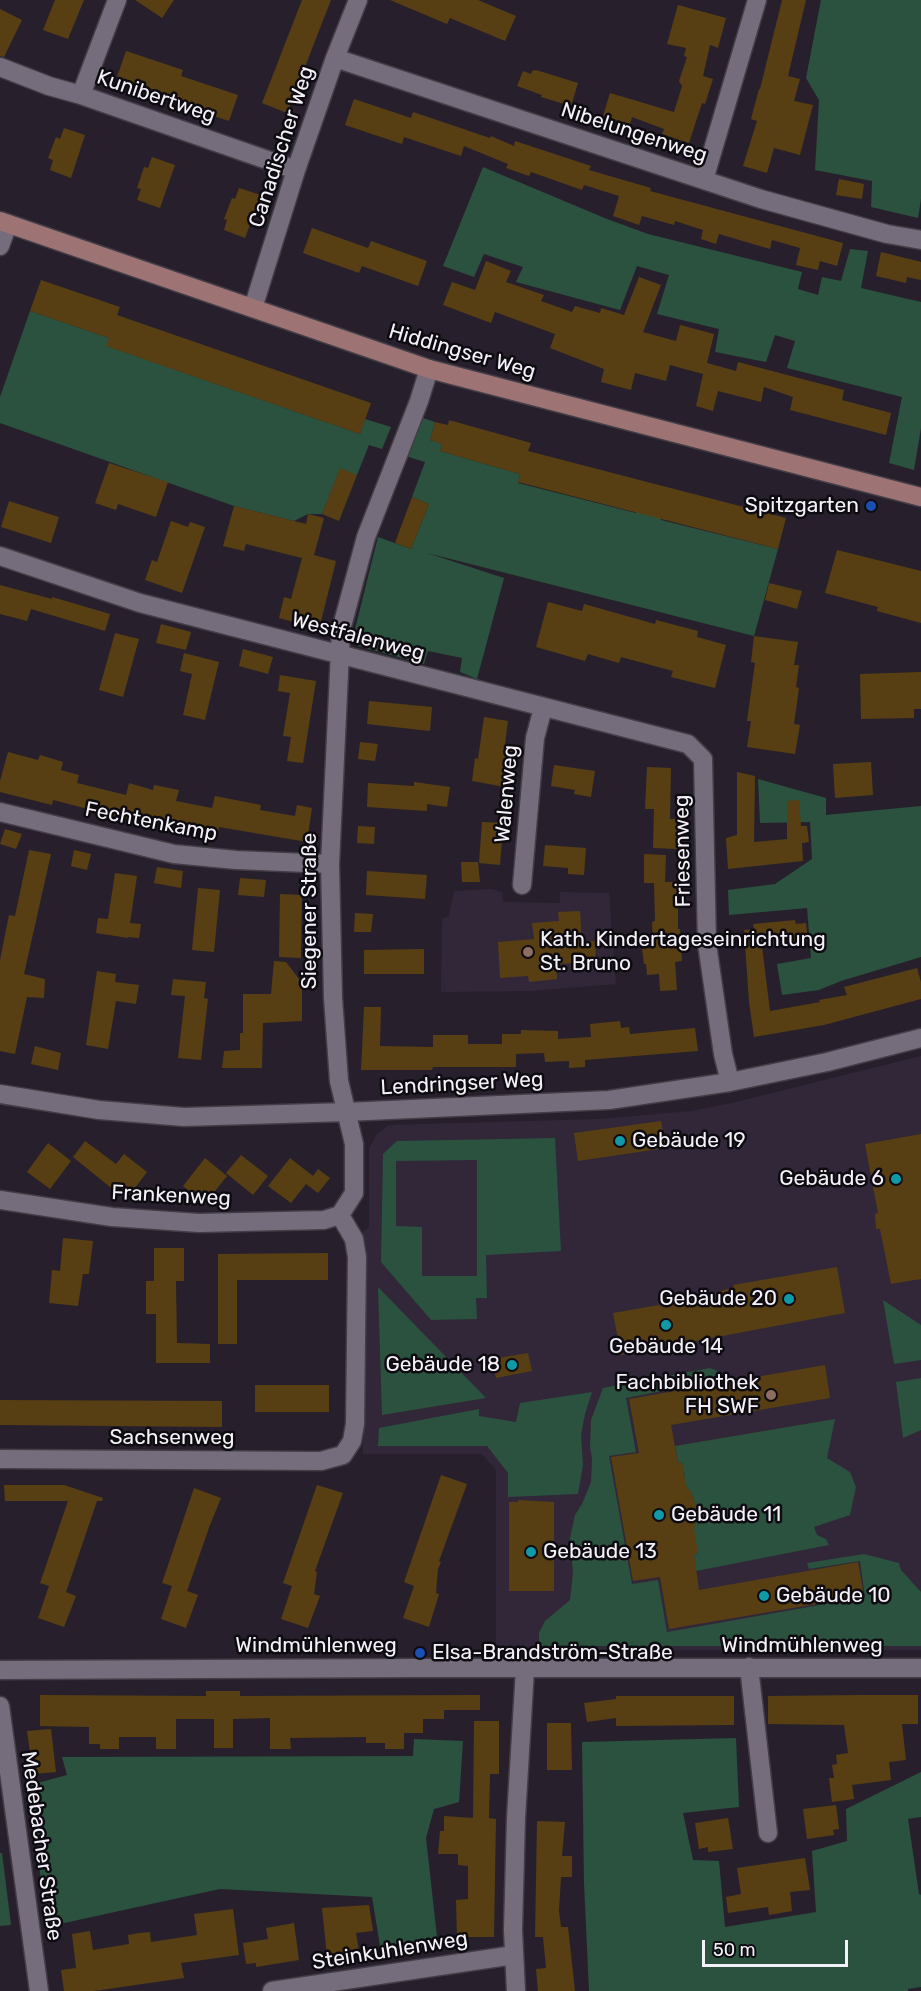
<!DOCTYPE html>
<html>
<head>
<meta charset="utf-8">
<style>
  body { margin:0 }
  #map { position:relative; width:921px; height:1991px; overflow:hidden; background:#27202c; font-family:Rubik,sans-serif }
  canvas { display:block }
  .scale { position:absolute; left:702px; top:1940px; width:146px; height:27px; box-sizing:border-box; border:3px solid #f5f1f9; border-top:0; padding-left:8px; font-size:18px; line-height:21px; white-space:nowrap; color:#f5f1f9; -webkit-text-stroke:4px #0e0b11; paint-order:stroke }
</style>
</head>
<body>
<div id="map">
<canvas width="921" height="1991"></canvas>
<div class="scale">50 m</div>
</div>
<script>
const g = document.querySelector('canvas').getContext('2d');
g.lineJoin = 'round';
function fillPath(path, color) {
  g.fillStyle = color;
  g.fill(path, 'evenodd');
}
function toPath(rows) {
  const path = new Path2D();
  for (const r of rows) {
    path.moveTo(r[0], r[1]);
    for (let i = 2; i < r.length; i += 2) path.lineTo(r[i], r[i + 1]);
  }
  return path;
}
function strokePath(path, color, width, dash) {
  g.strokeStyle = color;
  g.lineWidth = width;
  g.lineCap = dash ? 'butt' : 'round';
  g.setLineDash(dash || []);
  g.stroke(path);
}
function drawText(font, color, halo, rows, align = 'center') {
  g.font = font + ' Rubik,sans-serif';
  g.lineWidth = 5;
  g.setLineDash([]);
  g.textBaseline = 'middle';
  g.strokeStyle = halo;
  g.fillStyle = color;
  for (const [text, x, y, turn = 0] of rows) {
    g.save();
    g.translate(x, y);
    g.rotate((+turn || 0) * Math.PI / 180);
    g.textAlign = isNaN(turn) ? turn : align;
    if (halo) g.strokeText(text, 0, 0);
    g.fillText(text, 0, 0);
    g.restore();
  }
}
const built = toPath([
  [492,889,502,892,503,902,560,903,560,892,609,893,616,984,531,991,441,992,442,919,449,916,454,891],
  [921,1056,921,1650,496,1650,496,1470,482,1454,363,1454,363,1231,369,1228,369,1148,377,1134,389,1125,598,1119,692,1111,736,1102]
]);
const green = toPath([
  [821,0,921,0,921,199,918,218,871,207,872,181,815,170,819,100,806,78],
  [483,167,607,219,648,234,802,272,798,289,818,295,822,277,841,281,850,249,868,251,861,288,921,302,921,428,914,470,889,463,902,397,787,368,795,341,775,335,766,362,715,352,719,329,657,314,669,275,637,266,620,310,516,282,523,267,484,254,474,277,443,266],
  [30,311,109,338,107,346,360,434,365,419,391,427,382,449,369,445,357,475,340,469,322,514,308,514,294,521,234,506,0,423,0,397],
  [417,416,435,422,430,440,442,444,440,451,520,474,518,483,636,513,638,508,662,514,661,520,778,549,754,636,427,553,504,578,477,679,460,672,462,658,428,651,424,664,358,646,353,637,378,537,411,549,429,504,412,497,425,462,402,455],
  [758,779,826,798,826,815,921,806,921,957,841,981,819,990,782,995,777,964,811,958,807,908,729,915,728,890,775,884,812,859,810,822,760,823],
  [555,1138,561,1251,486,1255,487,1298,476,1298,477,1319,431,1320,381,1262,383,1154,397,1141],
  [477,1160,477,1276,422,1276,422,1227,396,1226,396,1161],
  [378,1287,486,1398,382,1415],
  [883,1300,921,1325,921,1360,894,1364],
  [710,1368,720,1372,724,1379,626,1398,636,1452,609,1456,632,1584,658,1580,667,1632,865,1597,860,1561,809,1569,807,1563,864,1554,899,1563,901,1570,921,1592,921,1646,539,1646,539,1633,545,1621,570,1600,573,1573,570,1538,575,1515,582,1504,591,1482,592,1459,590,1447,591,1420,603,1388],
  [921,1378,921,1430,903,1438,896,1382],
  [592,1392,585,1414,581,1435,583,1465,578,1494,508,1497,508,1473,487,1446,378,1446,379,1428,479,1409,479,1416,516,1422,520,1403],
  [835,1419,827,1458,850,1472,856,1487,850,1515,814,1527,817,1535,826,1539,829,1545,696,1571,694,1554,698,1553,691,1537,696,1522,696,1507,691,1492,681,1480,681,1477,685,1476,683,1470,682,1462,678,1463,675,1446],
  [736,1738,739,1807,683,1813,693,1860,719,1861,725,1927,816,1912,812,1851,847,1841,846,1809,921,1772,921,1817,908,1819,919,1894,921,1895,921,1987,908,1989,908,1991,589,1991,584,1883,582,1742],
  [414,1739,463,1741,459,1802,434,1809,426,1838,438,1946,381,1952,372,1897,220,1889,46,1927,30,1785,67,1775,62,1757,413,1756],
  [0,1853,2,1853,11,1925,0,1926]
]);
const building = toPath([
  [55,0,84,0,68,39,43,30],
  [135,0,174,0,162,18],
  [302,0,331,0,287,113,262,103],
  [390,0,478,0,516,16,505,41,450,18,447,24],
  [782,0,806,0,788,76,800,79,794,101,813,105,800,155,774,148,767,173,743,166,757,121,751,119,759,89,760,89],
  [678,5,726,18,718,48,710,45,703,76,713,79,705,104,702,103,689,143,662,134,664,129,632,117,630,124,603,116,610,93,674,112,682,86,679,81,687,57,684,56,686,48,667,44],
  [0,9,22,20,4,57,0,56],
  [126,51,183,70,181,76,238,95,229,121,172,102,173,96,117,77],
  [536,70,578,83,571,106,541,97,542,95,517,86,523,71,531,74,532,71],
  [354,99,411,118,413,112,490,138,491,136,514,146,515,141,591,166,589,170,651,188,650,191,843,243,837,266,820,261,818,270,796,265,800,248,772,240,770,249,719,234,716,244,701,239,703,230,675,221,674,225,642,216,639,225,613,216,619,196,584,185,582,190,531,172,529,176,506,168,508,164,464,146,461,156,404,137,402,144,345,125],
  [64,128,85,135,71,178,50,170,53,160,48,158,56,137,60,139],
  [152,157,175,165,160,208,137,200,141,189,137,188,144,167,148,168],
  [839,179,864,184,862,199,836,195],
  [239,188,261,195,245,238,224,230,227,220,224,219,232,198,235,199],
  [312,228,368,248,371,241,427,261,418,286,362,266,359,273,303,253],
  [881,252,921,262,921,280,907,277,906,283,876,276],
  [486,261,511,271,506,282,544,295,541,301,572,312,575,306,600,313,601,308,624,315,639,277,661,285,643,332,676,341,680,325,714,334,707,363,736,371,738,362,844,390,842,400,891,413,886,435,790,410,793,397,764,387,761,402,718,391,713,411,696,406,703,374,670,365,666,381,635,373,631,390,601,382,604,369,550,348,555,334,495,312,491,323,443,305,452,282,475,290],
  [41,280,120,307,117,315,371,403,360,434,106,346,109,338,30,311],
  [449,420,531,443,528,451,786,518,778,549,518,482,520,474,440,451,442,444,430,440,435,422,448,425],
  [109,463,168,482,156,517,118,504,116,510,95,503],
  [340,468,357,475,339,521,322,514],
  [412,497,429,504,411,549,395,543],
  [9,501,59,517,51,543,1,527],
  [234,506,306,524,308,514,324,518,314,555,336,561,319,629,279,618,284,597,291,599,302,558,246,544,244,551,223,546],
  [171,521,188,527,190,522,205,527,182,593,145,580,152,560,157,562],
  [837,550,921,571,921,623,877,611,878,607,825,593],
  [769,583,802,591,797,609,765,600],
  [0,585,52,599,52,597,110,614,105,631,31,609,27,621,0,614],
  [548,602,582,611,584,604,655,624,656,620,698,631,697,637,726,645,715,688,671,677,673,671,621,657,619,663,588,654,585,661,536,647],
  [161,624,191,632,186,650,156,643],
  [115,633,139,639,123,697,99,690],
  [754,636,798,642,794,665,799,665,796,687,799,688,794,724,800,725,795,754,747,747,751,721,747,721,755,663,751,662],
  [243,649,273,657,268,674,239,666],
  [184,653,219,662,205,720,183,715,192,674,180,671],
  [921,672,921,709,914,709,914,718,861,719,860,674],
  [280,675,316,681,303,763,287,761,291,737,283,736,290,693,278,691],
  [369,701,432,707,430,731,367,724],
  [484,717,508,721,505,744,516,745,513,762,509,762,505,787,472,781,475,758,478,759],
  [360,742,378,744,375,761,358,759],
  [8,752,38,760,40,755,63,762,61,770,79,775,77,783,126,795,129,783,153,790,154,785,179,790,176,801,212,808,215,796,261,805,260,810,295,816,297,805,312,808,307,842,219,827,218,833,136,816,135,821,53,800,52,805,0,792,0,781],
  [871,762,873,795,835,798,833,764],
  [554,765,595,771,591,797,574,794,575,790,551,786],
  [647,767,671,768,670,819,678,819,677,849,653,848,654,809,645,809],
  [737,772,755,776,754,842,787,839,787,801,799,800,801,826,807,826,809,842,802,843,803,861,728,869,726,838,737,835],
  [414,782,450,787,447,807,427,804,427,811,367,807,368,783,414,786],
  [482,822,508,823,506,840,502,840,500,865,479,863],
  [358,826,375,827,374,844,357,843],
  [5,829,22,834,16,849,0,844],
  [545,845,586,848,584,875,568,874,568,868,543,866],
  [29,850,51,854,24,974,45,979,44,998,27,997,15,1054,0,1051,0,960,9,915,15,916],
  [74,850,91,854,87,870,71,866],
  [644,854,666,855,665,882,678,882,678,929,680,929,682,961,675,962,677,990,660,991,659,974,647,975,646,964,644,964,642,949,653,948,652,922,655,921,654,883,644,883],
  [461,862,478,862,480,882,462,882],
  [157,867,183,871,181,888,154,883],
  [367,871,427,875,425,899,366,895],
  [115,873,137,876,130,923,141,924,139,938,128,937,128,938,96,933,98,918,108,919],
  [240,878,266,880,264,897,238,895],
  [198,888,220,890,214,952,192,950],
  [280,894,302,895,301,958,279,957],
  [580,911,582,942,595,941,596,962,556,964,557,979,529,982,528,976,500,978,498,942,534,939,532,923,559,921,558,912],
  [355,913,373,914,371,932,354,932],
  [795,920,796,924,806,923,808,941,762,946,770,1011,820,1002,819,1000,847,995,844,987,917,968,921,982,921,999,824,1025,754,1037,749,1002,744,930,754,929,753,924],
  [424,949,424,974,364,974,364,950],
  [274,961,286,962,302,983,302,1021,263,1023,262,1068,222,1068,224,1051,240,1050,240,1033,243,1033,243,994,271,994],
  [97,971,116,974,115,982,139,985,136,1004,116,1001,108,1049,86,1045],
  [173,979,206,982,204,998,208,999,201,1060,178,1058,185,996,171,995],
  [364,1007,381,1007,380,1046,433,1047,433,1035,468,1035,468,1044,502,1044,502,1034,521,1034,521,1030,558,1031,558,1039,591,1037,590,1024,620,1021,621,1028,629,1027,630,1034,695,1028,698,1051,585,1060,585,1067,569,1068,569,1061,545,1062,544,1053,516,1054,516,1067,433,1067,432,1070,361,1070],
  [35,1046,61,1053,58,1070,31,1064],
  [661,1121,666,1148,578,1161,574,1133],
  [921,1134,921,1279,891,1284,880,1229,876,1229,875,1214,878,1213,865,1144],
  [85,1141,116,1164,124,1154,147,1172,126,1200,73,1157],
  [48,1143,71,1161,50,1189,27,1172],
  [241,1155,268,1176,253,1195,226,1173],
  [205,1158,227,1176,205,1204,183,1186],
  [290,1158,313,1176,318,1169,330,1178,318,1193,306,1184,291,1203,268,1186],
  [63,1238,93,1241,89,1274,83,1274,78,1306,49,1303,52,1270,60,1271],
  [154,1248,184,1248,184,1281,176,1281,177,1343,210,1344,210,1363,156,1363,156,1314,146,1314,146,1281,154,1281],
  [328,1253,328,1280,237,1280,237,1344,218,1344,218,1254],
  [837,1267,845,1313,621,1355,613,1313,699,1298,734,1287,733,1285],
  [528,1353,532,1371,496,1378,492,1359],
  [825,1365,830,1398,671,1425,678,1463,682,1462,686,1486,691,1492,696,1507,696,1522,694,1529,698,1553,694,1554,699,1590,858,1562,864,1596,669,1629,660,1577,633,1581,611,1457,639,1453,629,1399],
  [255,1385,329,1385,329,1412,255,1412],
  [0,1400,222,1401,222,1427,0,1425],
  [441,1475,467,1484,439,1561,441,1562,438,1569,436,1593,439,1594,429,1627,403,1618,414,1586,404,1582],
  [4,1485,64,1485,103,1498,102,1501,97,1501,66,1592,76,1596,64,1627,38,1618,49,1586,40,1583,68,1501,5,1501],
  [317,1485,343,1493,315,1571,317,1572,314,1594,320,1596,308,1628,281,1619,292,1586,283,1583],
  [194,1488,221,1498,210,1525,187,1591,198,1595,186,1628,161,1619,172,1586,162,1583],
  [518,1500,554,1502,554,1591,509,1591,509,1502,518,1502],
  [206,1691,240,1691,240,1696,480,1695,480,1710,444,1710,444,1719,423,1719,423,1733,404,1733,404,1749,385,1749,385,1743,366,1743,366,1737,290,1738,291,1749,270,1749,270,1718,233,1719,233,1748,214,1748,214,1719,176,1719,176,1749,156,1749,156,1737,119,1737,119,1749,100,1749,100,1744,89,1744,89,1727,40,1726,40,1695,206,1696],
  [864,1695,918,1695,918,1724,902,1724,906,1760,889,1762,891,1780,852,1785,854,1799,832,1802,829,1778,834,1778,832,1765,837,1764,836,1755,848,1753,844,1725,768,1724,768,1696],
  [616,1696,734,1696,734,1725,616,1726,616,1718,587,1722,584,1703,616,1699],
  [474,1721,499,1721,499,1774,490,1774,489,1818,496,1819,494,1937,457,1937,456,1900,468,1899,468,1866,458,1865,458,1854,438,1854,440,1831,444,1831,444,1816,473,1818],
  [547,1723,571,1723,572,1770,547,1770],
  [51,1729,56,1772,33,1774,27,1731],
  [836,1805,839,1829,833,1830,834,1835,807,1839,803,1809],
  [728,1818,733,1849,708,1852,708,1847,699,1849,695,1823],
  [537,1821,565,1822,562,1856,572,1856,572,1877,561,1877,559,1911,561,1927,568,1927,575,1991,538,1991,536,1969,546,1968,543,1937,535,1937],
  [805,1858,810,1890,790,1892,792,1911,769,1915,768,1907,728,1913,726,1897,741,1894,737,1868],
  [369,1905,373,1931,356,1933,359,1951,327,1956,322,1908],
  [233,1909,239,1955,181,1963,184,1978,94,1991,64,1991,61,1970,76,1968,72,1934,90,1931,93,1950,129,1944,128,1935,139,1933,150,1932,151,1942,197,1935,194,1914],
  [294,1923,299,1960,256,1967,256,1963,246,1964,243,1943,268,1939,266,1928]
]);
const street = toPath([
  [335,58,761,199,887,234,921,240],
  [0,67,49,86,81,95,296,170],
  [81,95,117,0],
  [704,180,757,0],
  [0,246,8,224],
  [253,308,296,170,335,58,358,0],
  [0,556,140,603,688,744,703,759,707,944,723,1054,730,1082],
  [0,812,174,854,236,860,330,864],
  [522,885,535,738,543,708],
  [0,1094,99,1110,184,1117,346,1112,609,1100,730,1082,827,1062,921,1038],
  [0,1200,112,1217,199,1223,324,1220,340,1215],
  [340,1215,354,1193,354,1144,339,1081,333,998,330,864,341,630,366,537,419,401,429,369],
  [0,1459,321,1461,343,1455,352,1441,355,1424,357,1257,354,1239,340,1215],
  [749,1667,768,1833],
  [0,1670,419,1668,921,1668],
  [0,1706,39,1991],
  [272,1991,514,1955],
  [516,1991,513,1930,516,1818,525,1669]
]);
const secondary = toPath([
  [0,221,429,369,921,497]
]);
const markers = [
  [871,506,6,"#1a4fb4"],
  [528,952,6,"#8d6e63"],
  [620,1141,6,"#0f9aa8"],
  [896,1179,6,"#0f9aa8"],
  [789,1299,6,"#0f9aa8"],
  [666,1325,6,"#0f9aa8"],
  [512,1365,6,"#0f9aa8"],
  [771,1395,6,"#8d6e63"],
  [659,1515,6,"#0f9aa8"],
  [531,1552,6,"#0f9aa8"],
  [764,1596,6,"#0f9aa8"],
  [420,1653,6,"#1a4fb4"]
];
const streetNames = [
  ["Kunibertweg",156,97,19],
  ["Nibelungenweg",634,133,18],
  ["Canadischer Weg",282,147,-72],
  ["Hiddingser Weg",462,352,16],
  ["Westfalenweg",358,637,15],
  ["Walenweg",507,794,-85],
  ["Fechtenkamp",151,822,11],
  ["Friesenweg",683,851,-91],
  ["Siegener Straße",310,911,-90],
  ["Lendringser Weg",462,1084,-3],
  ["Frankenweg",171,1196,3],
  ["Sachsenweg",172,1438],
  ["Windmühlenweg",316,1646],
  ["Windmühlenweg",802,1646],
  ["Medebacher Straße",41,1846,82],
  ["Steinkuhlenweg",390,1951,-9]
];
const poiNames = [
  ["Spitzgarten",859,506,"right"],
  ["Kath. Kindertageseinrichtung",540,940],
  ["St. Bruno",540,964],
  ["Gebäude 19",632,1141],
  ["Gebäude 6",884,1179,"right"],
  ["Gebäude 20",777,1299,"right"],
  ["Gebäude 14",666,1347,"center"],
  ["Gebäude 18",500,1365,"right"],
  ["Fachbibliothek",759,1383,"right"],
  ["FH SWF",759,1407,"right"],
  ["Gebäude 11",671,1515],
  ["Gebäude 13",543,1552],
  ["Gebäude 10",776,1596],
  ["Elsa-Brandström-Straße",432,1653]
];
fillPath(built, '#312739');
fillPath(green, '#2a523e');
fillPath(building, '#573f13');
strokePath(street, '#423d46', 21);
strokePath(secondary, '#423d46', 21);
strokePath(street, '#756d7b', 18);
strokePath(secondary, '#9e7374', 18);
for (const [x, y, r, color] of markers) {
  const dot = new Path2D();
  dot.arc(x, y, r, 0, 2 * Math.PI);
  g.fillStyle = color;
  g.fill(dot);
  strokePath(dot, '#0e0b11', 2);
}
drawText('21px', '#f5f1f9', '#0e0b11', streetNames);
drawText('21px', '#f5f1f9', '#0e0b11', poiNames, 'left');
</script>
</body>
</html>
